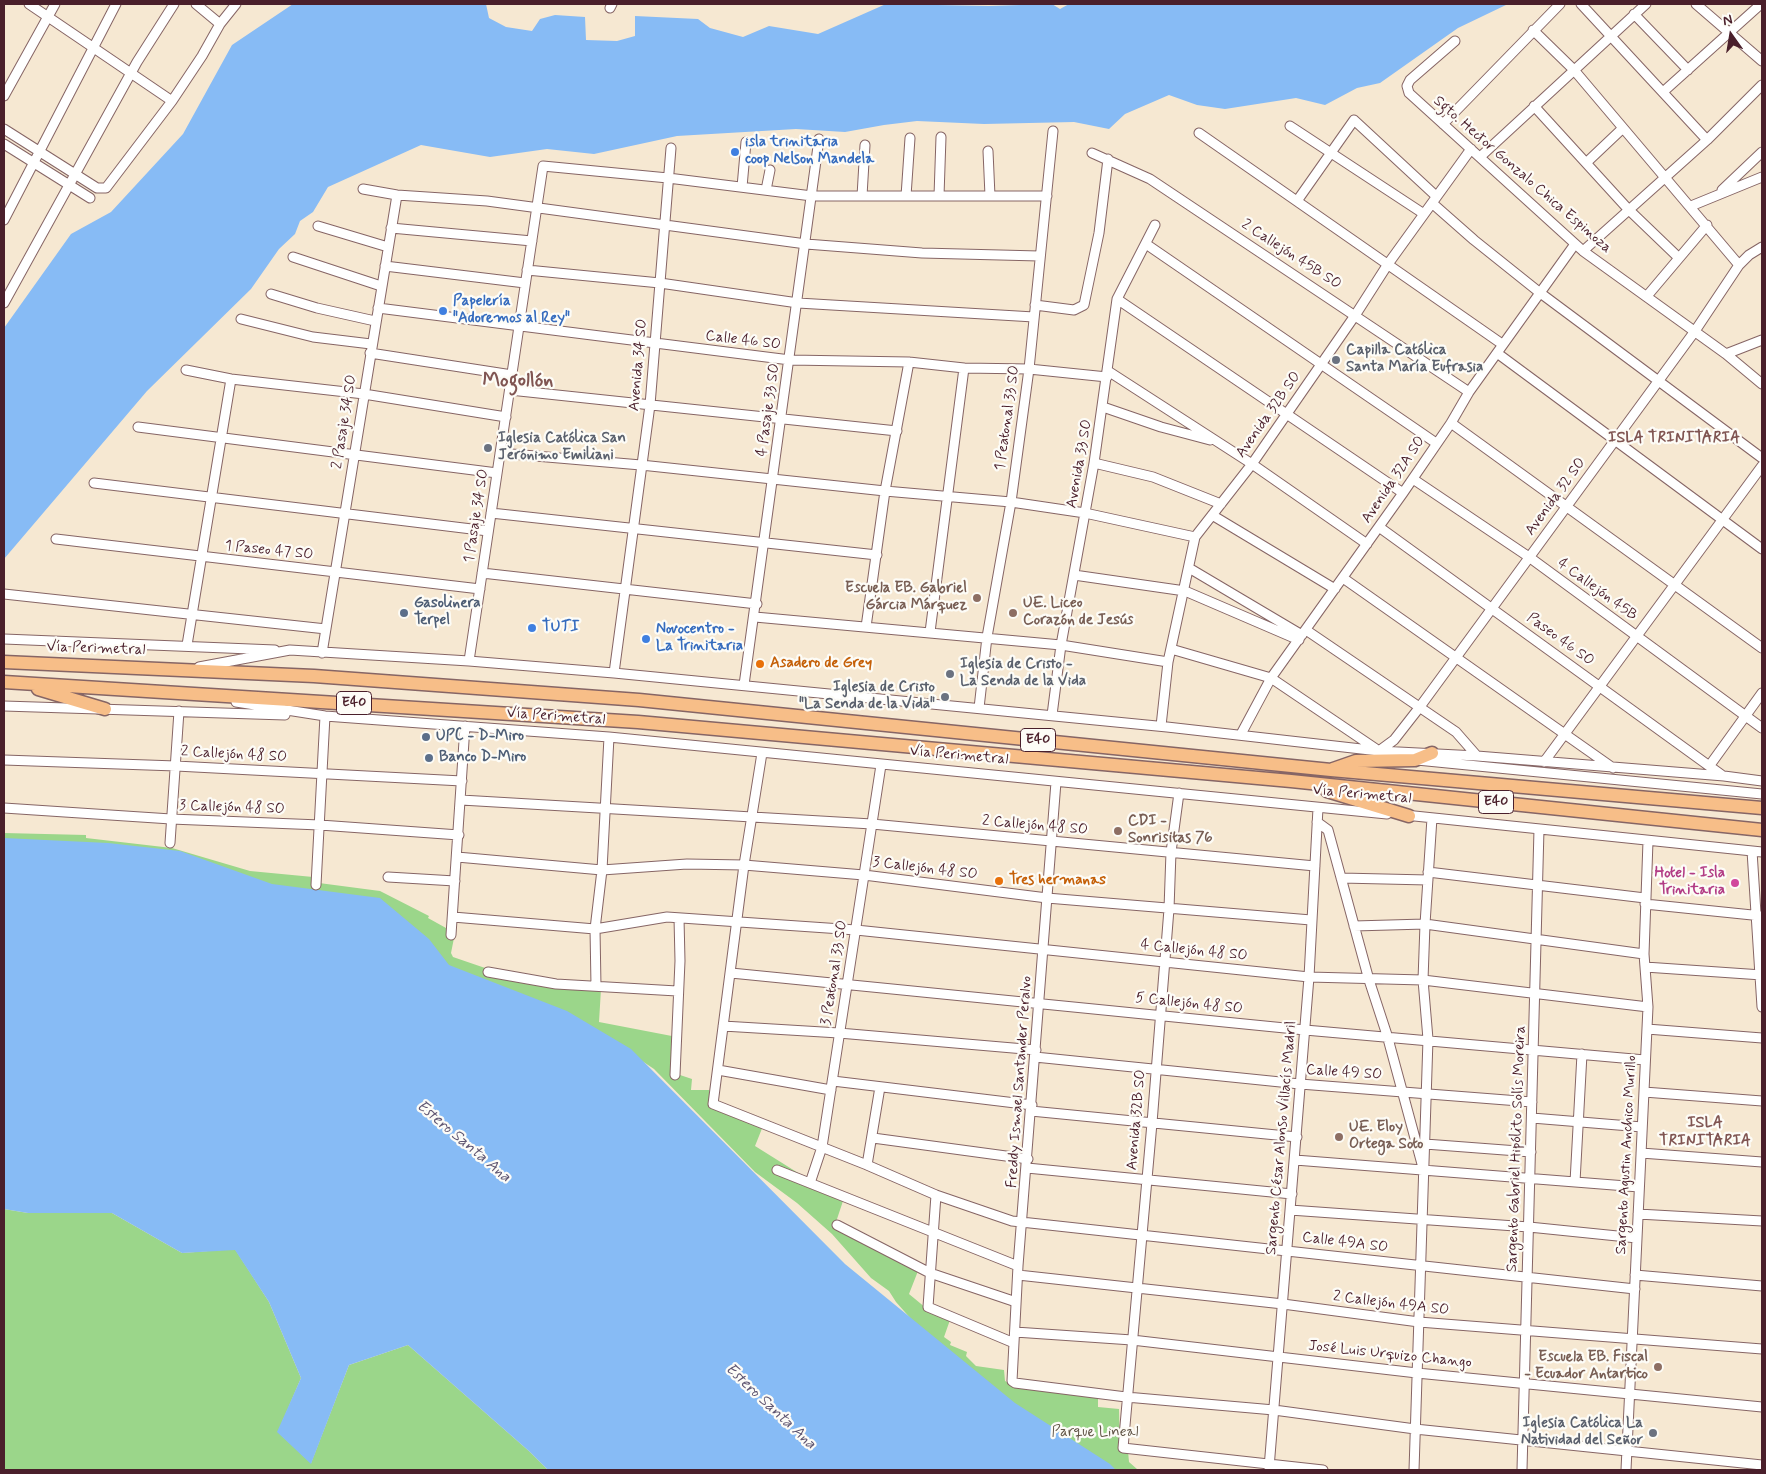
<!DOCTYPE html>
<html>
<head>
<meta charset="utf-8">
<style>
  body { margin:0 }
  #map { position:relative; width:1766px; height:1474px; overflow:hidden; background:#f6e8d2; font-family:Mynerve,sans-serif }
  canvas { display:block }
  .frame { position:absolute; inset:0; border:5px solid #4a1f2b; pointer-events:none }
  .north { position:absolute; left:1706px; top:10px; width:50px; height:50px; -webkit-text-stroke:4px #fdfcf7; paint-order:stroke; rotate:347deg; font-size:14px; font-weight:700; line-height:20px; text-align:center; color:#4a1f2b }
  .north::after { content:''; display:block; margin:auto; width:18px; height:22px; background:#4a1f2b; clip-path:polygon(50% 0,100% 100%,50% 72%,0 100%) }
</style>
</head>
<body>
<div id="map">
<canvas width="1766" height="1474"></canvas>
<div class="frame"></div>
<div class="north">N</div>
</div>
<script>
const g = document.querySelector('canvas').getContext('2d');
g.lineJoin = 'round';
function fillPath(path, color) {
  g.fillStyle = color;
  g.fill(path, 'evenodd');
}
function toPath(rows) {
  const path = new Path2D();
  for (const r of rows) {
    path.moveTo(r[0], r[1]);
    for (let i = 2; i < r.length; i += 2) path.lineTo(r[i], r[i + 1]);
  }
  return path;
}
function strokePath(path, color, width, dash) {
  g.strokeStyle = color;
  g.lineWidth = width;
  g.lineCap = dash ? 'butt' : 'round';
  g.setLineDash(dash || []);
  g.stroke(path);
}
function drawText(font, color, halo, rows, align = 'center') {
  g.font = font + ' Mynerve,sans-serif';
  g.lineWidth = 4.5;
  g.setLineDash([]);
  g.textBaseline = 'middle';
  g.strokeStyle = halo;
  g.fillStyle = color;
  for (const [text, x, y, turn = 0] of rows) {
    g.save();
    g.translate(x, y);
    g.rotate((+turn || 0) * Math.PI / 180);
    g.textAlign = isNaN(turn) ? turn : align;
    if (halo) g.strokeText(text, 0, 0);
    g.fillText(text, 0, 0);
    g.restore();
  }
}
const green = toPath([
  [4,833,86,835,86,838,172,848,250,871,313,877,319,883,380,891,429,916,428,918,455,933,451,953,453,957,488,969,601,989,599,1022,677,1037,677,1074,692,1079,691,1090,709,1090,712,1105,763,1126,755,1146,843,1201,836,1222,918,1271,909,1294,926,1308,950,1320,944,1337,951,1342,950,1345,967,1352,966,1356,976,1366,1004,1370,1005,1381,1011,1384,1098,1396,1098,1407,1119,1409,1120,1450,1128,1451,1129,1462,1137,1469,1091,1470,920,1329,896,1302,889,1291,871,1278,832,1234,797,1203,755,1172,654,1069,630,1053,4,850],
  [4,1209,28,1213,112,1213,182,1253,235,1249,269,1302,301,1378,278,1432,311,1463,349,1365,408,1345,530,1452,548,1470,4,1470]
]);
const water = toPath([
  [293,4,486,4,489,18,506,27,532,31,540,19,555,15,585,17,586,40,617,41,635,36,635,16,698,19,710,28,743,37,769,26,818,34,886,4,989,6,1052,4,1060,9,1069,4,1508,4,1458,28,1380,83,1357,88,1325,105,1296,98,1225,109,1197,105,1169,95,1125,114,1109,129,1074,122,984,124,917,121,884,125,845,132,796,129,677,136,594,154,547,149,490,157,421,145,328,187,313,212,300,221,295,234,279,249,251,289,147,391,4,559,4,328,71,234,111,212,183,134,232,45],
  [4,838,108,843,180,851,272,884,380,898,429,939,449,965,567,1011,631,1049,845,1264,1015,1403,1110,1464,1116,1470,548,1470,530,1452,408,1345,349,1365,311,1464,277,1432,301,1378,269,1302,235,1250,182,1253,112,1213,28,1213,4,1209]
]);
const minor = toPath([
  [29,4,172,101],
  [196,4,220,24],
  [1581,4,1707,140],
  [1696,4,1762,61],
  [610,8,612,4],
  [1634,14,1688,70],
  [1533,30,1574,70,1739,265],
  [1455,41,1410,80,1407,86,1409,93,1583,251,1726,354,1762,384],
  [1663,92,1761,4],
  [4,96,55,4],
  [1534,106,1628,209,1679,258],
  [1443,124,1560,4],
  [1290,126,1424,214],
  [4,129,97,188,106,188,172,101,202,56,220,24,236,4],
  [1199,133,1502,344],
  [4,144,90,198],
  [988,151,990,196],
  [1092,153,1150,179,1469,392],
  [1480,157,1646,4],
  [1586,163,1623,128],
  [742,187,746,142],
  [363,189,397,195,487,201,806,244,922,253,1039,256],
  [766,190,770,170],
  [1722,190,1762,152],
  [862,196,865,145],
  [906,196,910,138],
  [939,196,941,137],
  [1297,201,1354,120,1436,196],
  [1432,203,1474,240,1539,292,1762,458],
  [1691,206,1762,177],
  [4,220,116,4],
  [318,226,388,247],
  [391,228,532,241],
  [1146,244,1436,443],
  [1583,251,1707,140,1762,85],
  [293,257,381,286],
  [385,266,525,283],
  [527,270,660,283,798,303,1034,317],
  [271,294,317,308,375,321],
  [1647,296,1707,225],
  [1117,299,1403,493],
  [4,303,137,62,174,4],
  [1035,305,1074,310,1084,305,1099,233,1108,159],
  [378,308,790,360,909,362,964,368,1029,369,1107,377],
  [241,319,313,337,371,344],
  [370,353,512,375],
  [1497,353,1762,549],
  [1726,354,1762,340],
  [186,370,231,379,364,394,506,417],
  [1108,371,1252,464,1367,544],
  [510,390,897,431],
  [1103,407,1161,427,1210,440],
  [1451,423,1762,648],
  [138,427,497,473],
  [500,453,641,465,885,491,1011,502,1085,513,1195,537],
  [1094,463,1153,477,1221,504],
  [1413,479,1529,557,1762,728],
  [94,483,488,531],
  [491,513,877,555],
  [1212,515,1335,589],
  [1379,527,1723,776],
  [56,539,480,589],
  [1189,568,1302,635],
  [482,573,757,604],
  [1074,575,1185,591,1299,640],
  [1343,578,1613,768],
  [4,594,326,629],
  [755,617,1061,645,1168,662],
  [866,627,885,491,909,362],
  [1306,630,1456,732,1477,756],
  [930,632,964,368],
  [4,639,275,650],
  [187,645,231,379],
  [1171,649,1271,678,1379,751,1394,740,1419,708,1695,331,1739,265,1749,255,1762,247],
  [322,653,397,195],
  [469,661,543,166,668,178,812,196,1047,196],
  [199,667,290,650,469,661,614,673,1167,727,1379,751,1477,756,1724,776,1762,781],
  [614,673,650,405,671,148],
  [744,685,819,139],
  [236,702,325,716,609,737,1387,814],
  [4,706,285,715],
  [979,708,987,637,1011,502,1029,369,1053,131],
  [1052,715,1061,645,1094,463,1117,299,1155,225],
  [1161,726,1168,662,1195,537,1252,464,1356,314,1388,264,1471,149],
  [1241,734,1271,678,1403,493,1451,423,1469,392,1575,244],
  [762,753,744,865,713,1104,867,1165,936,1195,1012,1221,1635,1289],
  [4,760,176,766,462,781],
  [1417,760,1762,794],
  [1544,762,1762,466],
  [1710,765,1762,693],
  [1056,782,1018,1266,1012,1381,1015,1383,1126,1397,1274,1410,1415,1429,1762,1465],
  [1179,793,1171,852,1169,909,1152,1123,1123,1448,1323,1470],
  [461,800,872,824,1315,866],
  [4,808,171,819,320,825,459,835],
  [1405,815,1762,852],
  [1317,822,1328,830,1369,980,1387,1035,1422,1164],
  [170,843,179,711],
  [1752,851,1762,1007],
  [457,857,602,870,687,864,744,865,864,875,1047,898,1311,920],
  [1428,872,1645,898],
  [388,877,455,881],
  [1341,878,1428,880],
  [316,885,325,716],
  [1645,904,1762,916],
  [453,917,595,929,667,917,856,930,1309,977,1423,980,1648,1007],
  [1354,926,1425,924,1644,954],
  [451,935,465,726],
  [1645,967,1762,975],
  [488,972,556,984,677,991],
  [731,973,1305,1030,1645,1060],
  [596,986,595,929,602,870,609,737],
  [723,1026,839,1033,1036,1050],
  [1647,1029,1762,1038],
  [1035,1057,1300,1084,1532,1102],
  [718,1070,831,1090],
  [675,1075,680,961,679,918],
  [833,1081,1032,1105],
  [1644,1092,1762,1101],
  [1031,1111,1297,1137],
  [1532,1118,1642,1127],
  [873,1138,1028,1159],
  [1425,1144,1531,1152],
  [1641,1153,1762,1162],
  [1295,1160,1639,1187],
  [867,1165,880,1087],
  [1027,1168,1292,1194],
  [777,1170,1018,1266],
  [1575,1182,1582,1054],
  [810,1183,822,1147,881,765],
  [936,1195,928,1307,1014,1343],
  [1290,1210,1529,1227,1637,1238],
  [1638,1214,1762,1221],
  [837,1225,930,1273,1016,1302],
  [1018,1275,1283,1304,1419,1322,1762,1349],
  [1635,1275,1762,1286],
  [1015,1332,1132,1340,1417,1373,1762,1407],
  [1269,1468,1309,977,1318,808],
  [1414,1470,1428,1039,1423,980,1425,924,1432,818],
  [1522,1470,1539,829],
  [1626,1470,1648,1007,1644,954,1648,841]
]);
const highway = toPath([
  [4,662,314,676,639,700,1331,770,1762,808],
  [4,682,638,722,1291,781,1762,830],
  [38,689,105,709],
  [1333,769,1356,761,1415,760,1432,753],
  [1327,791,1409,816]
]);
const markers = [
  [735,152,5,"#3f7fe0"],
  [443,311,5,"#3f7fe0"],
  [1336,360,5,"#6b7280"],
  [488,448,5,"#6b7280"],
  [977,598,5,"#8d6e63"],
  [404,613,5,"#5c6f8a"],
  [1013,613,5,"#8d6e63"],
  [532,628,5,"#3f7fe0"],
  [646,639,5,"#3f7fe0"],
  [760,664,5,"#e8710a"],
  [950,674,5,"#6b7280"],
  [945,697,5,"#6b7280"],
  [426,737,5,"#5c6f8a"],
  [429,758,5,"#5c6f8a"],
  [1118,831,5,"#8d6e63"],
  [999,881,5,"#e8710a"],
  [1735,883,5,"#d1479c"],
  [1339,1137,5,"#8d6e63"],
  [1658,1367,5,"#8d6e63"],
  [1653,1433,5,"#6b7280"]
];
const shields = [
  [354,703,35],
  [1038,740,35],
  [1496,802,35]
];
const shieldNames = [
  ["E40",354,703],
  ["E40",1038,740],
  ["E40",1496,802]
];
const shopNames = [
  ["isla trinitaria",745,143],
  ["coop Nelson Mandela",745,160],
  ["Papelería",453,302],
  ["\"Adoremos al Rey\"",453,319],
  ["TUTI",542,628],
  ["Novocentro -",656,630],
  ["La Trinitaria",656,647]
];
const streetNames = [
  ["Sgto. Hector Gonzalo Chica Espinoza",1522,175,41],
  ["2 Callejón 45B SO",1291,255,33],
  ["Calle 46 SO",743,341,7],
  ["Avenida 34 SO",639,365,-85],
  ["4 Pasaje 33 SO",769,410,-82],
  ["Avenida 32B SO",1269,415,-55],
  ["1 Peatonal 33 SO",1008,418,-82],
  ["2 Pasaje 34 SO",345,422,-81],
  ["Avenida 33 SO",1080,464,-80],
  ["Avenida 32A SO",1394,480,-56],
  ["Avenida 32 SO",1556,497,-54],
  ["1 Pasaje 34 SO",477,516,-81],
  ["1 Paseo 47 SO",269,551,6],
  ["4 Callejón 45B",1597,590,36],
  ["Paseo 46 SO",1560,640,36],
  ["Vía Perimetral",96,649,2],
  ["Vía Perimetral",556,717,4],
  ["2 Callejón 48 SO",234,755,3],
  ["Vía Perimetral",959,756,5],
  ["Vía Perimetral",1362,795,5],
  ["3 Callejón 48 SO",232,808,2],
  ["2 Callejón 48 SO",1035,826,5],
  ["3 Callejón 48 SO",925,869,7],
  ["4 Callejón 48 SO",1194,951,6],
  ["3 Peatonal 33 SO",835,973,-81],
  ["5 Callejón 48 SO",1189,1004,6],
  ["Calle 49 SO",1344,1073,4],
  ["Freddy Ismael Santander Peralvo",1020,1082,-86],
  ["Avenida 32B SO",1137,1120,-85],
  ["Sargento César Alonso Villacís Madril",1282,1138,-85],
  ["Sargento Gabriel Hipólito Solís Moreira",1517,1149,-88],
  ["Sargento Agustin Anchico Murillo",1627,1155,-87],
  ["Calle 49A SO",1345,1243,7],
  ["2 Callejón 49A SO",1391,1304,7],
  ["José Luis Urquizo Chango",1390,1355,6]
];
const worshipNames = [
  ["Capilla Católica",1346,351],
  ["Santa María Eufrasia",1346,368],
  ["Iglesia Católica San",498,439],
  ["Jerónimo Emiliani",498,456],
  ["Iglesia de Cristo -",960,665],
  ["La Senda de la Vida",960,682],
  ["Iglesia de Cristo",935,688,"right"],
  ["\"La Senda de la Vida\"",935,705,"right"],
  ["Iglesia Católica La",1643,1424,"right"],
  ["Natividad del Señor",1643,1441,"right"]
];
const educationNames = [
  ["Escuela EB. Gabriel",967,589,"right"],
  ["Gárcia Márquez",967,606,"right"],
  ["UE. Liceo",1023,604],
  ["Corazón de Jesús",1023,621],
  ["CDI -",1128,822],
  ["Sonrisitas 76",1128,839],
  ["UE. Eloy",1349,1128],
  ["Ortega Soto",1349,1145],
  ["Escuela EB. Fiscal",1648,1358,"right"],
  ["- Ecuador Antartico",1648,1375,"right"]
];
const serviceNames = [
  ["Gasolinera",414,604],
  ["Terpel",414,621],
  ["UPC - D-Miro",436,737],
  ["Banco D-Miro",439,758]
];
const foodNames = [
  ["Asadero de Grey",770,664],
  ["Tres hermanas",1009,881]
];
const hotelNames = [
  ["Hotel - Isla",1725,874],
  ["Trinitaria",1725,891]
];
const parkNames = [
  ["Parque Lineal",1095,1433]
];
const neighbourhoodNames = [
  ["ISLA TRINITARIA",1674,439],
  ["ISLA",1705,1124],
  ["TRINITARIA",1705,1142]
];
const waterNames = [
  ["Estero Santa Ana",463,1142,40],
  ["Estero Santa Ana",770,1407,43]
];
const districtNames = [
  ["Mogollón",518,382]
];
fillPath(green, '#9bd68a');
fillPath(water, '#87bbf5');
strokePath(minor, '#866565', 11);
strokePath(highway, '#866565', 15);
strokePath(minor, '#fff', 9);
strokePath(highway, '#f7be88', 12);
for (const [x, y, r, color] of markers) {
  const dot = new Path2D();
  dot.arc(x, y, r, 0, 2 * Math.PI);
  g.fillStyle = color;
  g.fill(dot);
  strokePath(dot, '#fdfcf7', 2);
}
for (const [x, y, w] of shields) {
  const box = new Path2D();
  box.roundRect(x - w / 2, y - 11.5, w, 23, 4);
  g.fillStyle = '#fdfcf7';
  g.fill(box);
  strokePath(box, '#4a1f2b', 1);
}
drawText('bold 14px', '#4a1f2b', null, shieldNames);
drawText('bold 15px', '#366cbe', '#fdfcf7', shopNames, 'left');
drawText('15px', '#4a1f2b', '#fdfcf7', streetNames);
drawText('bold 15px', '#5b616d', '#fdfcf7', worshipNames, 'left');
drawText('bold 15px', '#785e54', '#fdfcf7', educationNames, 'left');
drawText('bold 15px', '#4e5e75', '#fdfcf7', serviceNames, 'left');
drawText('bold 15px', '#c56008', '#fdfcf7', foodNames, 'left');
drawText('bold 15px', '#b23c85', '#fdfcf7', hotelNames, 'right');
drawText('15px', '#625648', '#fdfcf7', parkNames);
drawText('bold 16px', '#805552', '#fdfcf7', neighbourhoodNames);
drawText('italic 16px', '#5f5672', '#fdfcf7', waterNames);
drawText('bold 20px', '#805552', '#fdfcf7', districtNames);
</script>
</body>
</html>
